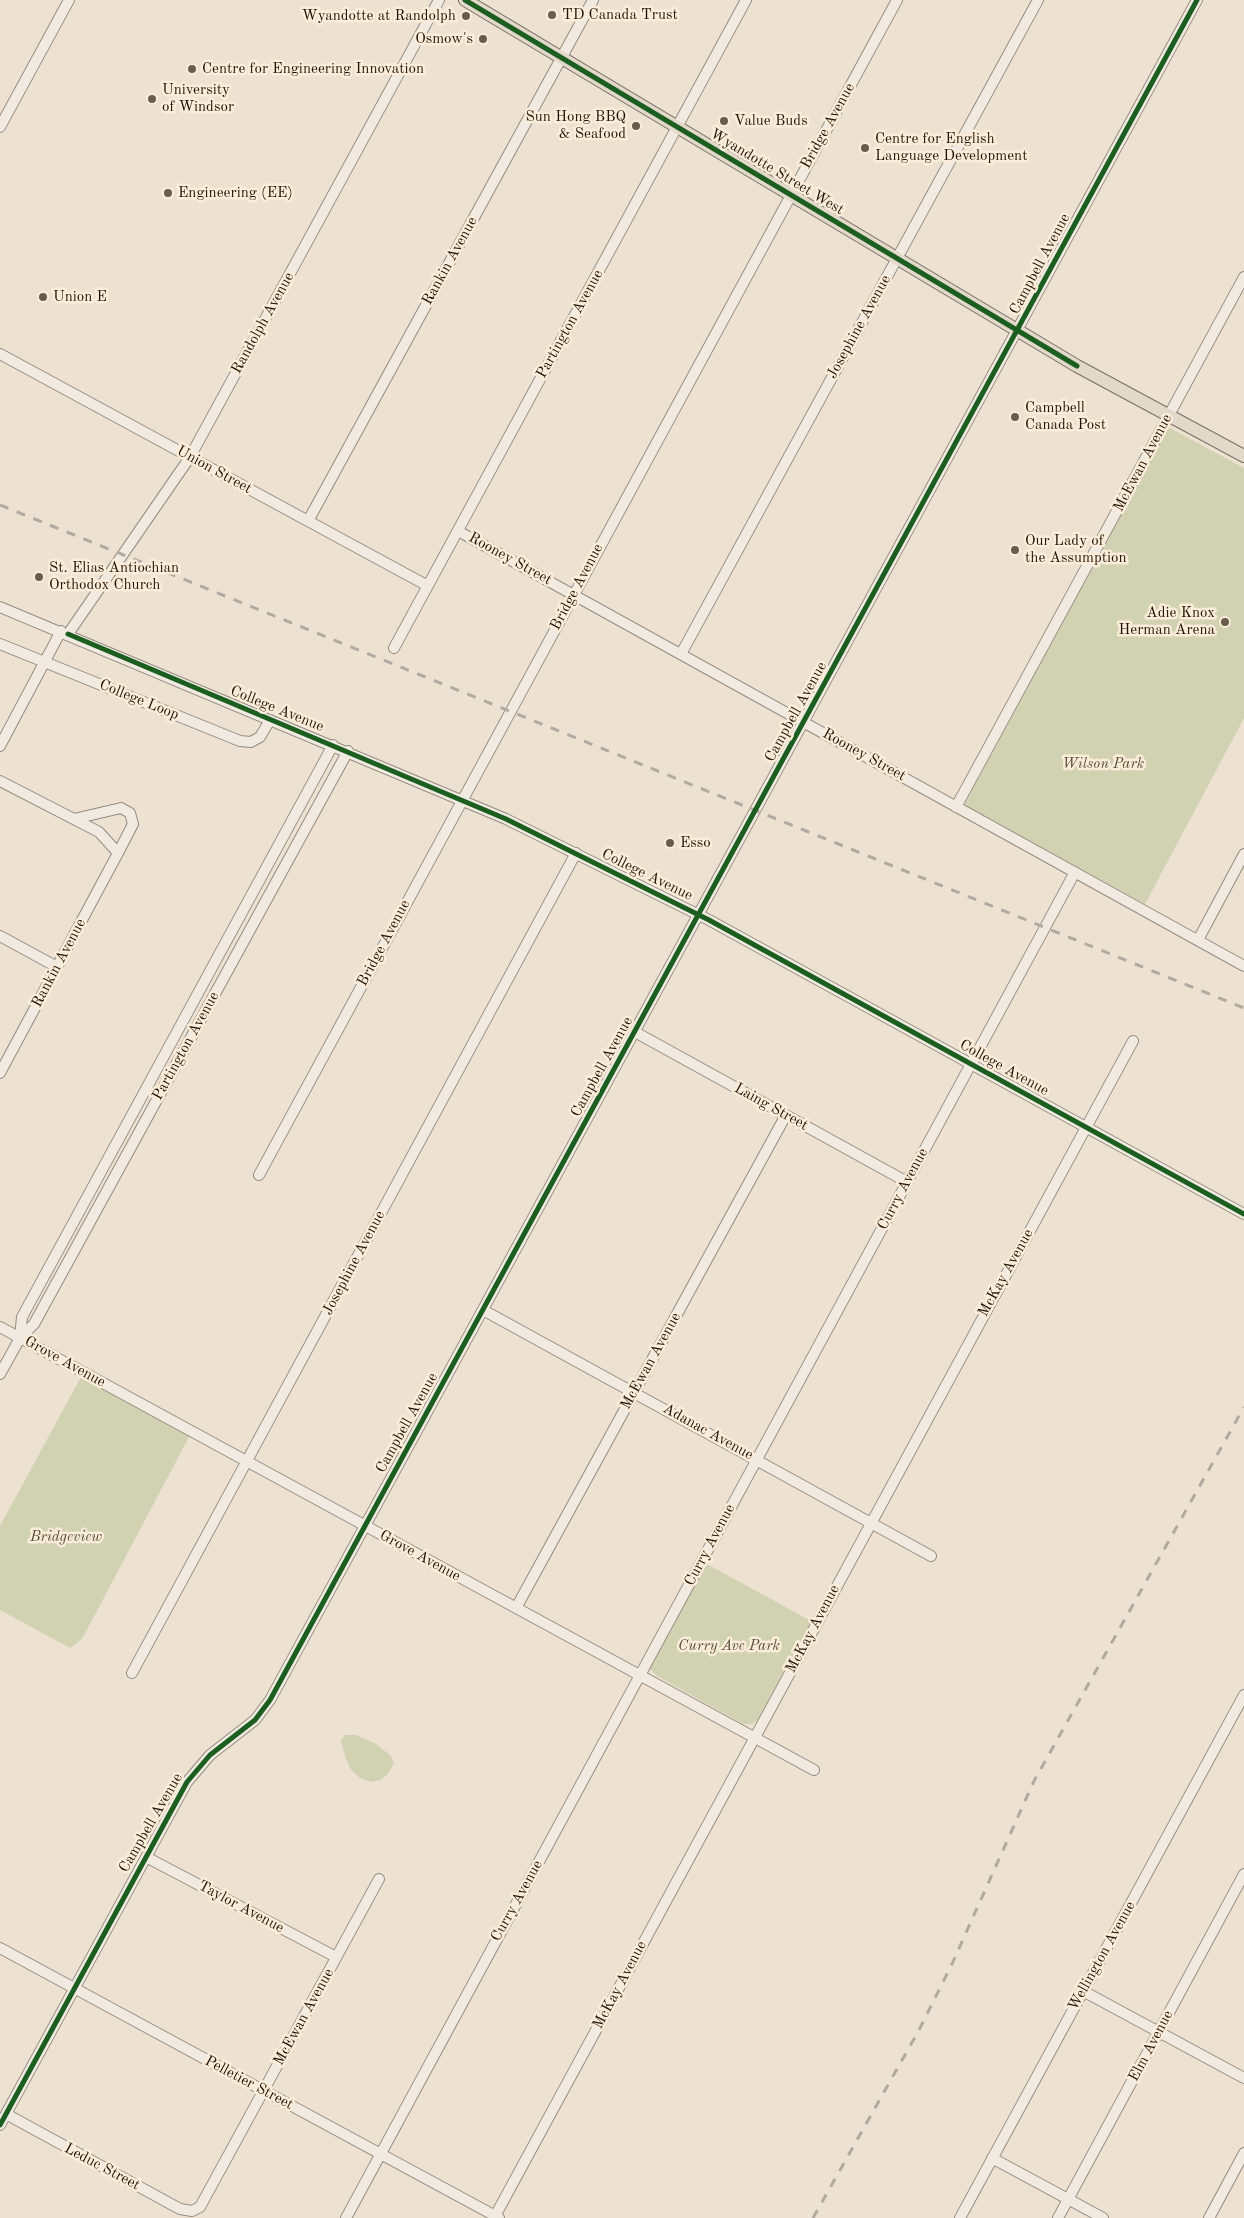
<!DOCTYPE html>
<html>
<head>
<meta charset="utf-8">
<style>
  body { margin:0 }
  canvas { display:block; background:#ede1d1 }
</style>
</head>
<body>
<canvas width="1244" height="2218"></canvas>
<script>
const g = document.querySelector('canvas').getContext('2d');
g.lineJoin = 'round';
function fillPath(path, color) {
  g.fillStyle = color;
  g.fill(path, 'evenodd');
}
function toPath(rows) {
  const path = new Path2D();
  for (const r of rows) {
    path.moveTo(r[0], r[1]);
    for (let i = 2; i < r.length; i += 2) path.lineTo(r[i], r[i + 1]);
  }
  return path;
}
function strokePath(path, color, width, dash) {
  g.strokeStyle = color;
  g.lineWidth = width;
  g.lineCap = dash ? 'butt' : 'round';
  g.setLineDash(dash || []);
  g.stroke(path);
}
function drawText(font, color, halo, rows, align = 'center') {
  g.font = font + ' "Old Standard TT",serif';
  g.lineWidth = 5;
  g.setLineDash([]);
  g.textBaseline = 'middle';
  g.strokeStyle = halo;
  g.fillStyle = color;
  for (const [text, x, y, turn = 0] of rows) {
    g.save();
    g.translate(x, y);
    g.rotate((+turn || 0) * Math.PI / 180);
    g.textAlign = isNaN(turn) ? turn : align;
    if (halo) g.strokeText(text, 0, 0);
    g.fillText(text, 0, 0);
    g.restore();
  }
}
const green = toPath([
  [1168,427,1244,468,1244,718,1145,904,964,805],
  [82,1375,190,1435,82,1639,70,1648,0,1610,0,1526],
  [705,1563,811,1621,758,1720,752,1724,743,1724,657,1676,650,1669,652,1660],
  [345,1735,356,1735,376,1744,390,1755,394,1763,388,1774,380,1780,371,1782,360,1778,351,1770,346,1759,341,1741]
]);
const minor = toPath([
  [0,127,69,0],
  [0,354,428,586],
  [308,521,593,0],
  [458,531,1244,966],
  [0,607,506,819,709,920,1244,1214],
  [68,634,190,457,439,0],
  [0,644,240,741,251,742,260,737,270,720],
  [394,648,746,0],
  [681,654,1038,0],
  [0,746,61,631],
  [0,781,99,832,118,853,133,824,130,813,121,808,74,819],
  [956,807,1244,277],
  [0,936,57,967],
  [1198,940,1244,854],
  [635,1032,907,1182],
  [0,1073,118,853],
  [259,1175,897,0],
  [483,1310,931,1556],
  [0,1327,814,1770],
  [20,1338,22,1317,333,745],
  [0,1374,20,1338,34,1324,348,751],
  [516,1608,786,1115],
  [132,1673,576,853],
  [146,1857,336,1957],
  [0,1948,499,2218],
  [1083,1991,1244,2078],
  [6,2114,180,2209,192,2211,200,2207,379,1879],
  [0,2125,187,1782,210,1755,255,1720,270,1700,1197,0],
  [992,2158,1103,2218],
  [346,2218,1075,872],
  [494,2218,1133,1041],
  [960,2218,1244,1695],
  [1058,2218,1244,1874],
  [1209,2218,1244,2153]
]);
const major = toPath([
  [465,0,1077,366,1244,456]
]);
const rail = toPath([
  [0,505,1244,1008],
  [813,2218,919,2030,952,1964,1034,1781,1244,1407]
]);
const cycleway = toPath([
  [465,0,1077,366],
  [68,634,506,819,709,920,1244,1214],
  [0,2125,187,1782,210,1755,255,1720,270,1700,1197,0]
]);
const markers = [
  [552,15,5,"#685c4c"],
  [466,16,5,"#685c4c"],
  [483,39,5,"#685c4c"],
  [192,69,5,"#685c4c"],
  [152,99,5,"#685c4c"],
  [724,121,5,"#685c4c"],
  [636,126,5,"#685c4c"],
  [865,148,5,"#685c4c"],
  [168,193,5,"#685c4c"],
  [43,297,5,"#685c4c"],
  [1015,417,5,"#685c4c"],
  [1015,550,5,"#685c4c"],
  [39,577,5,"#685c4c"],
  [1225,622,5,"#685c4c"],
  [670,843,5,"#685c4c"]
];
const poiNames = [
  ["TD Canada Trust",562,15],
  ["Wyandotte at Randolph",456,16,"right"],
  ["Osmow's",473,39,"right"],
  ["Centre for Engineering Innovation",202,69],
  ["University",162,90],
  ["of Windsor",162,107],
  ["Sun Hong BBQ",626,117,"right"],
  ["& Seafood",626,134,"right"],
  ["Value Buds",734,121],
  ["Centre for English",875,139],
  ["Language Development",875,156],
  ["Engineering (EE)",178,193],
  ["Union E",53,297],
  ["Campbell",1025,408],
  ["Canada Post",1025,425],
  ["Our Lady of",1025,541],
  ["the Assumption",1025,558],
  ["St. Elias Antiochian",49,568],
  ["Orthodox Church",49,585],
  ["Adie Knox",1215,613,"right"],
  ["Herman Arena",1215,630,"right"],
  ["Esso",680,843]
];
const streetNames = [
  ["Bridge Avenue",828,126,-61],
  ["Wyandotte Street West",777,172,31],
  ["Rankin Avenue",450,261,-61],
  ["Campbell Avenue",1040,264,-62],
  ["Randolph Avenue",263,323,-61],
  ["Partington Avenue",570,324,-61],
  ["Josephine Avenue",859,327,-61],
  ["McEwan Avenue",1143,463,-62],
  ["Union Street",214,470,29],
  ["Rooney Street",510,559,29],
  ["Bridge Avenue",577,587,-62],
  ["College Loop",139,700,22],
  ["College Avenue",277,709,22],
  ["Campbell Avenue",796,712,-61],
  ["Rooney Street",864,755,29],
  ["College Avenue",647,875,26],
  ["Bridge Avenue",384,943,-62],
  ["Rankin Avenue",59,963,-62],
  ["Partington Avenue",186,1046,-61],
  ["Campbell Avenue",602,1067,-61],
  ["College Avenue",1004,1068,29],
  ["Laing Street",771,1107,29],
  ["Curry Avenue",903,1189,-62],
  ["Josephine Avenue",354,1263,-62],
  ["McKay Avenue",1006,1273,-61],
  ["McEwan Avenue",651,1361,-61],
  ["Grove Avenue",65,1362,29],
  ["Campbell Avenue",407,1423,-61],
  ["Adanac Avenue",708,1432,29],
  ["Curry Avenue",710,1545,-62],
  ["Grove Avenue",420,1556,29],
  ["McKay Avenue",813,1629,-62],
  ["Campbell Avenue",151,1823,-60],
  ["Curry Avenue",517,1901,-61],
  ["Taylor Avenue",241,1907,28],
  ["Wellington Avenue",1102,1956,-61],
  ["McKay Avenue",620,1985,-62],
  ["McEwan Avenue",304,2017,-61],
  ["Elm Avenue",1151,2046,-62],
  ["Pelletier Street",249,2083,28],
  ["Leduc Street",102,2167,28]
];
const parkNames = [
  ["Wilson Park",1103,764],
  ["Bridgeview",66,1537],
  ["Curry Ave Park",729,1646]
];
fillPath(green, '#d0d2b2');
strokePath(minor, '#948c81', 12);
strokePath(major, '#777065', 14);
strokePath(minor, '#f0eae1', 10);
strokePath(major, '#e3d9cb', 12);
strokePath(rail, '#b1aaa1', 3, [9, 9]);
strokePath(cycleway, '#1b5e20', 5);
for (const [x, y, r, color] of markers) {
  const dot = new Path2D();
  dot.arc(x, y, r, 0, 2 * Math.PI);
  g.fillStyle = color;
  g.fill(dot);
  strokePath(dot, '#fbedd9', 2);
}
drawText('15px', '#201404', '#fbedd9', poiNames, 'left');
drawText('15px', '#201404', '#fbedd9', streetNames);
drawText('italic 15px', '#555238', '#fbedd9', parkNames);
</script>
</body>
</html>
